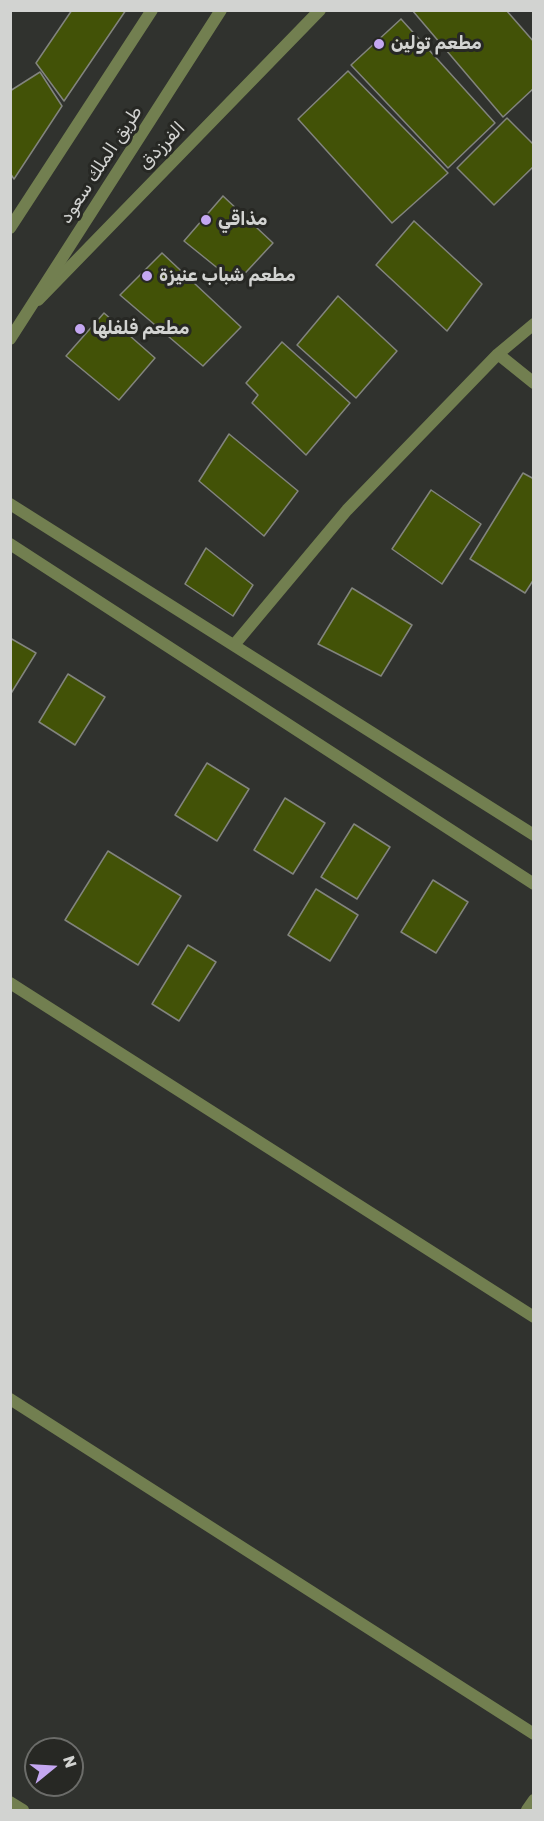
<!DOCTYPE html>
<html>
<head>
<meta charset="utf-8">
<style>
  body { margin:0 }
  #map { position:relative; width:544px; height:1821px; overflow:hidden; background:#30322e; font-family:Rubik,sans-serif }
  canvas { display:block }
  .frame { position:absolute; inset:0; border:12px solid #d2d3d1; pointer-events:none }
  .north { position:absolute; left:24px; top:1737px; width:60px; height:60px; box-sizing:border-box; background:#272824; border:2px solid #6b6c69; border-radius:50%; rotate:72deg; font-size:16px; font-weight:700; line-height:24px; text-align:center; color:#d2d3d1 }
  .north::after { content:''; display:block; margin:auto; width:21px; height:27px; background:#c4a7f1; clip-path:polygon(50% 0,100% 100%,50% 72%,0 100%) }
</style>
</head>
<body>
<div id="map">
<canvas width="544" height="1821"></canvas>
<div class="frame"></div>
<div class="north">N</div>
</div>
<script>
const g = document.querySelector('canvas').getContext('2d');
g.lineJoin = 'round';
function fillPath(path, color) {
  g.fillStyle = color;
  g.fill(path, 'evenodd');
}
function toPath(rows) {
  const path = new Path2D();
  for (const r of rows) {
    path.moveTo(r[0], r[1]);
    for (let i = 2; i < r.length; i += 2) path.lineTo(r[i], r[i + 1]);
  }
  return path;
}
function strokePath(path, color, width, dash) {
  g.strokeStyle = color;
  g.lineWidth = width;
  g.lineCap = dash ? 'butt' : 'round';
  g.setLineDash(dash || []);
  g.stroke(path);
}
function drawText(font, color, halo, rows, align = 'center') {
  g.font = font + ' Rubik,Cairo,sans-serif';
  g.lineWidth = 6;
  g.setLineDash([]);
  g.textBaseline = 'middle';
  g.strokeStyle = halo;
  g.fillStyle = color;
  for (const [text, x, y, turn = 0] of rows) {
    g.save();
    g.translate(x, y);
    g.rotate((+turn || 0) * Math.PI / 180);
    g.textAlign = isNaN(turn) ? turn : align;
    if (halo) g.strokeText(text, 0, 0);
    g.fillText(text, 0, 0);
    g.restore();
  }
}
const building = toPath([
  [72,10,126,10,64,101,36,63,72,10],
  [412,10,506,10,534,42,534,88,503,117,412,10],
  [401,19,495,123,448,168,351,65,401,19],
  [348,71,448,173,392,223,298,119,348,71],
  [40,72,62,106,14,179,10,173,10,91,40,72],
  [507,118,534,145,534,166,494,205,457,168,507,118],
  [223,196,273,243,236,283,184,241,223,196],
  [414,221,482,284,447,331,376,265,414,221],
  [162,253,241,327,203,366,120,295,162,253],
  [338,296,397,351,356,398,297,345,338,296],
  [104,313,155,358,119,400,66,356,104,313],
  [282,342,350,403,306,455,252,403,258,395,246,383,282,342],
  [229,434,298,491,264,536,199,481,229,434],
  [523,473,534,479,534,579,525,593,470,559,523,473],
  [431,490,481,524,442,584,392,549,431,490],
  [206,548,253,585,233,616,185,584,206,548],
  [352,588,412,625,381,676,318,644,352,588],
  [10,638,36,653,10,695,10,638],
  [68,674,105,697,75,745,39,722,68,674],
  [207,763,249,789,217,841,175,815,207,763],
  [285,798,325,823,293,874,254,850,285,798],
  [354,824,390,847,357,899,321,877,354,824],
  [108,851,181,896,138,965,65,920,108,851],
  [433,880,468,902,436,953,401,932,433,880],
  [316,889,358,915,330,961,288,935,316,889],
  [188,945,216,962,179,1021,152,1004,188,945]
]);
const minor = toPath([
  [38,300,320,10],
  [498,354,534,383],
  [10,504,534,835],
  [10,544,534,884],
  [234,645,347,510,498,354,534,324],
  [10,983,534,1317],
  [10,1399,534,1734],
  [10,1802,23,1810],
  [527,1810,534,1800]
]);
const tertiary = toPath([
  [10,228,152,10],
  [10,339,221,10]
]);
const markers = [
  [379,44,6,"#c4a7f1"],
  [206,220,6,"#c4a7f1"],
  [147,276,6,"#c4a7f1"],
  [80,329,6,"#c4a7f1"]
];
const poiNames = [
  ["مطعم تولين",391,44],
  ["مذاقي",218,220],
  ["مطعم شباب عنيزة",159,276],
  ["مطعم فلفلها",92,329]
];
const streetNames = [
  ["الفرزدق",162,146,-46],
  ["طريق الملك سعود",101,165,-57]
];
fillPath(building, '#425207');
strokePath(building, '#82847e', 1.5);
strokePath(minor, '#727f50', 12);
strokePath(tertiary, '#727f50', 12);
for (const [x, y, r, color] of markers) {
  const dot = new Path2D();
  dot.arc(x, y, r, 0, 2 * Math.PI);
  g.fillStyle = color;
  g.fill(dot);
  strokePath(dot, '#272824', 2);
}
drawText('bold 18px', '#d2d3d1', '#272824', poiNames, 'left');
drawText('18px', '#d2d3d1', '#272824', streetNames);
</script>
</body>
</html>
